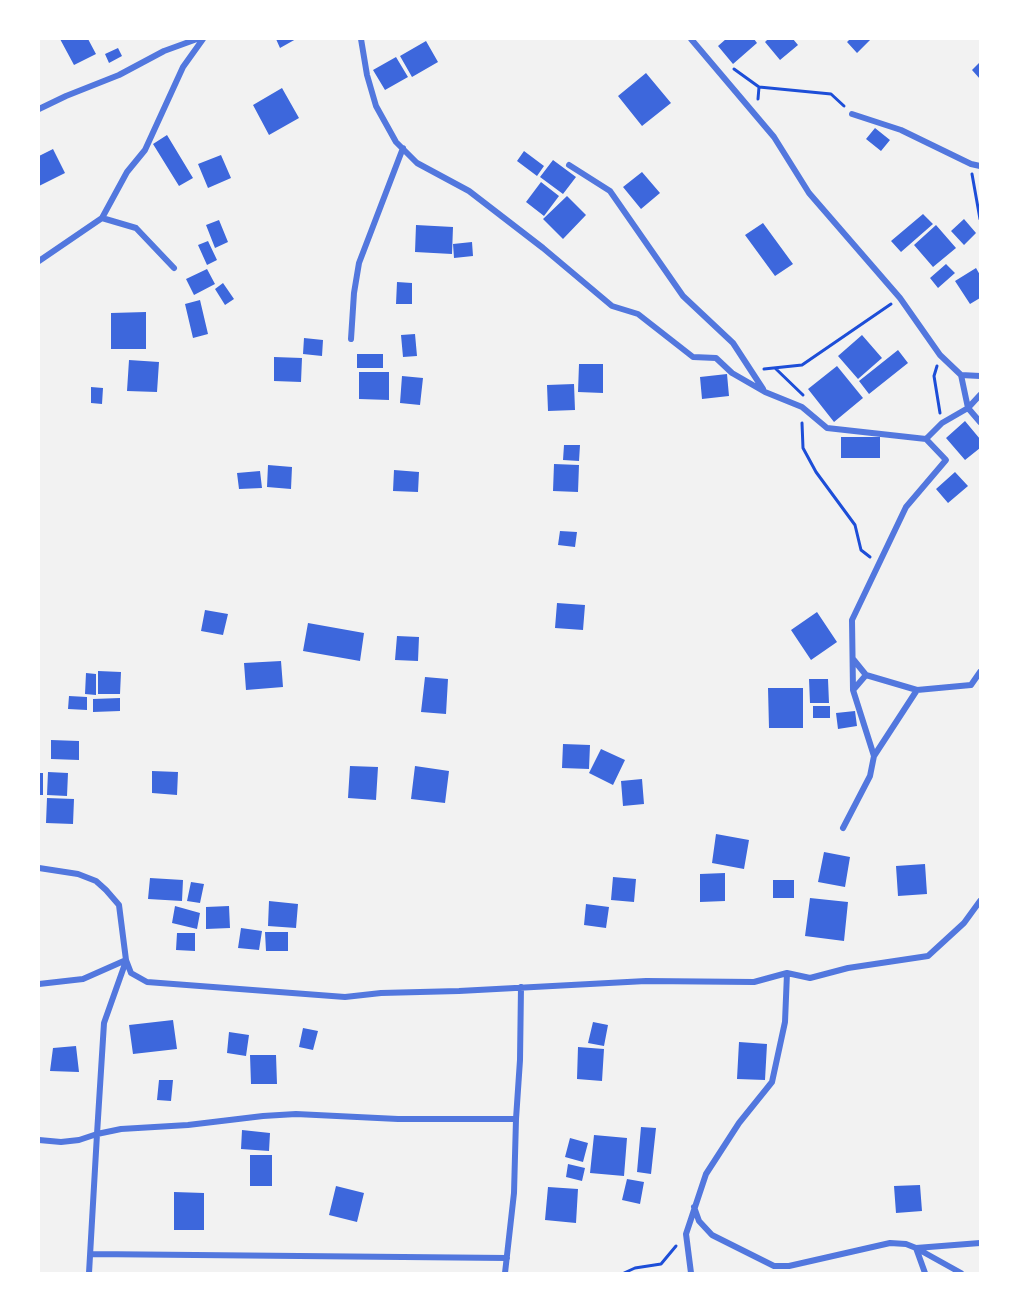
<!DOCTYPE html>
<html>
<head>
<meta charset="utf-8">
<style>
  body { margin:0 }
  #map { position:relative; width:1019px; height:1312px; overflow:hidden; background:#f2f2f2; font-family:"Source Sans 3",sans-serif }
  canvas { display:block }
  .frame { position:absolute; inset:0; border:40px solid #fff; pointer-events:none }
</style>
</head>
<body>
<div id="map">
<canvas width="1019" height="1312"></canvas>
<div class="frame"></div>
</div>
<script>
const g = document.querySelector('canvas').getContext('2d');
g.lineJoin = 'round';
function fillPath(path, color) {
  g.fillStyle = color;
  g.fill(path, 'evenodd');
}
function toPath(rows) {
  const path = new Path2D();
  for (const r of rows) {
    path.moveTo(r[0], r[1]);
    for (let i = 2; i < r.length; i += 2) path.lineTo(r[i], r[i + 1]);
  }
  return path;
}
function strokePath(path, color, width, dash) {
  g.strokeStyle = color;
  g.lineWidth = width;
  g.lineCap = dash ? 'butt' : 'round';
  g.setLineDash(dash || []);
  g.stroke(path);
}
const building = toPath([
  [60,39,88,39,96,54,74,65],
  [276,39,296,39,280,48],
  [726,39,754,39,757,43,733,64,718,46],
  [768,39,793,39,798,45,780,60,765,42],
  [850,39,871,39,857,53,847,42],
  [426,41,438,62,412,77,400,56],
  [118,48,122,56,109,63,105,54],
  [396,57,408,77,385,90,373,70],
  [980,62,980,79,972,70],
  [646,73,671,103,642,126,618,96],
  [282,88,299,118,269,135,253,105],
  [875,128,890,140,881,151,866,139],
  [167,135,193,178,179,186,153,144],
  [53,149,65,173,39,186,39,156],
  [524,151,544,166,537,176,517,161],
  [221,155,231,178,208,188,198,164],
  [553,160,576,177,563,194,540,177],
  [642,172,660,193,641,209,623,187],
  [541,182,559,196,544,216,526,202],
  [567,196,586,215,563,239,543,219],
  [923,214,933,224,901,252,891,241],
  [964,219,976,233,964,245,951,231],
  [219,220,228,242,215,248,206,225],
  [763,223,793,264,775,276,745,235],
  [416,225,453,227,452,254,415,252],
  [936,225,956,248,933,267,914,245],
  [208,241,217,260,207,265,198,245],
  [472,242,473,256,454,258,453,244],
  [946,264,955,273,938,288,930,278],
  [976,268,980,275,980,298,970,304,955,281],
  [207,269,215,284,194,295,186,279],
  [397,282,412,283,412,304,396,304],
  [223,283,234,299,225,305,215,289],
  [200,300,208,334,193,338,185,304],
  [146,312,146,349,111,349,111,313],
  [415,334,417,356,403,357,401,335],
  [862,335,882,358,858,379,838,356],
  [304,338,323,340,322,356,303,354],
  [898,350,908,363,869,394,859,381],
  [357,354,383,354,383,368,357,368],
  [274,357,302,358,301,382,274,381],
  [129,360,159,362,157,392,127,391],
  [579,364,603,364,603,393,578,392],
  [837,366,863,398,834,422,808,389],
  [359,372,389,372,389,400,359,399],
  [727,374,729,396,702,399,700,377],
  [402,376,423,378,420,405,400,403],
  [574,384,575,410,548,411,547,385],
  [91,387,103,388,102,404,91,403],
  [965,421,980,439,980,448,965,460,946,438],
  [841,437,880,437,880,458,841,458],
  [564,445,580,445,579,461,563,460],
  [554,464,579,465,578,492,553,491],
  [268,465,292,467,291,489,267,487],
  [394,470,419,472,418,492,393,491],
  [260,471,262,488,239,489,237,473],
  [955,472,968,486,948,503,936,489],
  [560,531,577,532,575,547,558,545],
  [557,603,585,605,583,630,555,628],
  [205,610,228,614,223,635,201,631],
  [817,612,837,642,811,660,791,630],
  [308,623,364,633,360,661,303,651],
  [397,636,419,637,418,661,395,660],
  [281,661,283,687,246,690,244,663],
  [98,671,121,672,120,694,98,694],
  [86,673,96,674,96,695,85,694],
  [425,677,448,679,446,714,421,712],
  [809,679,828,679,829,703,810,703],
  [768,688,803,688,803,728,769,728],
  [69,696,87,697,87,710,68,709],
  [120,698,120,711,93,712,93,699],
  [813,706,830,706,830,718,813,718],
  [855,711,857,726,838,729,836,713],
  [51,740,79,741,79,760,51,759],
  [563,744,590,745,589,769,562,768],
  [601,749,625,760,613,785,589,773],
  [350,766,378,767,376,800,348,798],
  [415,766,449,771,445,803,411,799],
  [152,771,178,772,177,795,152,793],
  [48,772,68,773,67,796,47,795],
  [39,773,43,773,43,795,39,795],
  [642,779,644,804,623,806,621,781],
  [47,798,74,799,73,824,46,823],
  [716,834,749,840,744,869,712,863],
  [824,852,850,857,845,887,818,882],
  [925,864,927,894,898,896,896,866],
  [725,873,725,901,700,902,700,874],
  [613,877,636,879,634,902,611,900],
  [150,878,183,880,182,901,148,899],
  [773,880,794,880,794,898,773,898],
  [191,882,204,884,200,903,187,901],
  [810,898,848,902,844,941,805,936],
  [269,901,298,904,296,928,268,926],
  [586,904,609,907,606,928,584,925],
  [175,906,200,913,197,929,172,923],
  [229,906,230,928,206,929,206,907],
  [241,928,262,931,259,950,238,948],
  [265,932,288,932,288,951,266,951],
  [177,933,195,933,195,951,176,950],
  [173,1020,177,1049,133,1054,129,1025],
  [593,1022,608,1025,604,1046,588,1043],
  [303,1028,318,1031,313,1050,299,1047],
  [229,1032,249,1035,246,1056,227,1053],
  [739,1042,767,1044,765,1080,737,1079],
  [76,1046,79,1072,50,1071,53,1048],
  [578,1047,604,1049,602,1081,577,1079],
  [250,1055,276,1055,277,1084,251,1084],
  [159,1080,173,1080,171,1101,157,1100],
  [641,1127,656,1128,651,1174,637,1172],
  [242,1130,270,1133,269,1151,241,1149],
  [594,1135,627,1138,624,1176,590,1173],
  [570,1138,588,1143,583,1162,565,1157],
  [250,1155,272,1155,272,1186,250,1186],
  [568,1164,585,1168,582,1181,566,1177],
  [627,1179,644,1182,640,1204,622,1200],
  [920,1185,922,1211,896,1213,894,1186],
  [336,1186,364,1193,357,1222,329,1215],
  [548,1187,578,1189,576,1223,545,1220],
  [174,1192,204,1193,204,1230,174,1230]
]);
const path = toPath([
  [734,69,759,87],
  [758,99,759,87,831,94,844,106],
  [972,174,980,219],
  [937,366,934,376,940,413],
  [775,368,803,395],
  [764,369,802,365,891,304],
  [802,423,803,448,816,472,855,525,861,550,870,557],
  [624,1273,635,1268,661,1264,676,1246]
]);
const minor = toPath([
  [361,39,367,75,376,106,396,142,417,163,469,191,543,248,612,306,638,314,693,357,716,358,732,373,765,392,802,407,827,428,926,439,942,423,968,408,980,395],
  [691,39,774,137,809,193,900,298,940,355,961,375,968,408,980,422],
  [39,109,66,96,119,75,164,51,197,39],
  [852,114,901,130,971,164,980,166],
  [569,165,610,191,683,296,733,343,763,389],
  [102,218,136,228,174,268],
  [39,261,102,218,127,172,145,150,183,67,203,39],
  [351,339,354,293,359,263,403,148],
  [961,375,980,376],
  [853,659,866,675],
  [854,689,866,675,917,690],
  [874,756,853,690,852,620,906,507,946,460,926,439],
  [843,828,870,776,874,756,917,690,971,685,980,672],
  [39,868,78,874,96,881,106,890,119,905,126,960,131,973,147,982,345,997,381,993,459,991,646,981,754,982,787,973,810,978,848,968,928,956,964,923,980,901],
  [39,984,83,979,126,960],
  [39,1140,61,1142,79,1140,97,1134,104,1023,126,961],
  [694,1207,699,1221,712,1235,774,1266,789,1266,890,1243,906,1244,916,1248,925,1273],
  [91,1254,507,1258],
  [89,1273,97,1134,121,1129,188,1125,263,1116,296,1114,398,1119,516,1119],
  [505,1273,514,1193,516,1119,520,1060,521,987],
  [691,1273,686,1234,706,1174,739,1123,772,1082,785,1022,787,973],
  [961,1273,916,1248,980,1243]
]);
fillPath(building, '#3d67dc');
strokePath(path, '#1d4ed8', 3);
strokePath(minor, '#5277de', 6);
</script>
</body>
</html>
